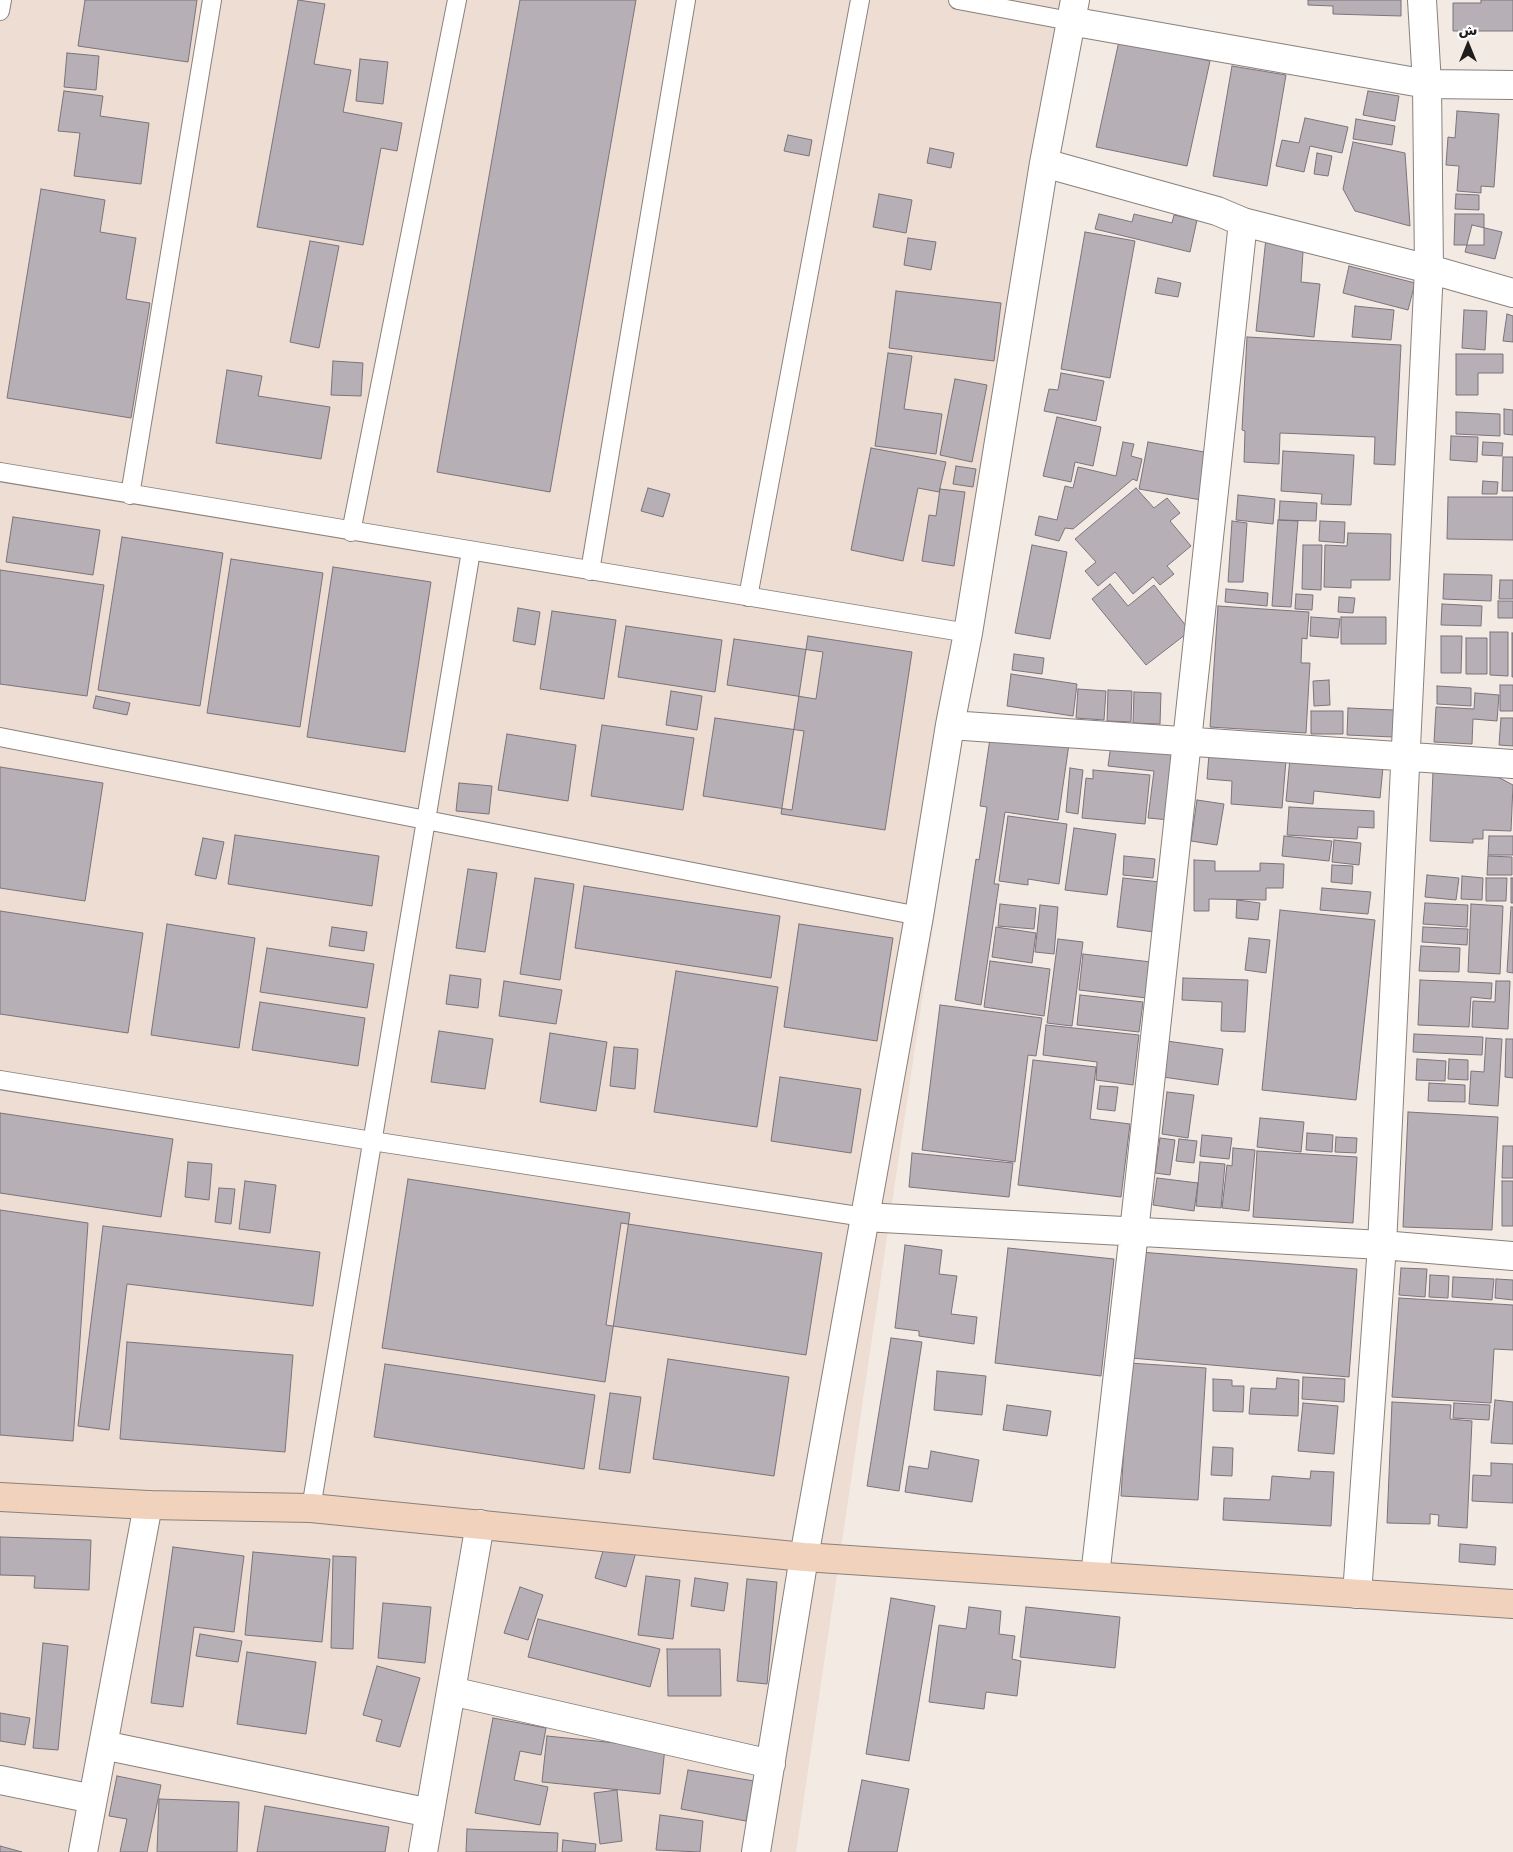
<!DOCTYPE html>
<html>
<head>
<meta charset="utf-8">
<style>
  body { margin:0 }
  #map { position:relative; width:1513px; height:1852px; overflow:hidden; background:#f3eae4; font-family:"DejaVu Sans",Vazirmatn,sans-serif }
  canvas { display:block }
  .north { position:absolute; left:1443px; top:20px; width:50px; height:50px; -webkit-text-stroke:4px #fff; paint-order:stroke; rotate:0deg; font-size:14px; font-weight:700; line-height:20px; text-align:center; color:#1f1c1a }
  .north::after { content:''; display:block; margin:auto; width:18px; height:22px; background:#1f1c1a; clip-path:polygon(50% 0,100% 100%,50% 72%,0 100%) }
</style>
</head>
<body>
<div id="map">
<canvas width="1513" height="1852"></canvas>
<div class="north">ش</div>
</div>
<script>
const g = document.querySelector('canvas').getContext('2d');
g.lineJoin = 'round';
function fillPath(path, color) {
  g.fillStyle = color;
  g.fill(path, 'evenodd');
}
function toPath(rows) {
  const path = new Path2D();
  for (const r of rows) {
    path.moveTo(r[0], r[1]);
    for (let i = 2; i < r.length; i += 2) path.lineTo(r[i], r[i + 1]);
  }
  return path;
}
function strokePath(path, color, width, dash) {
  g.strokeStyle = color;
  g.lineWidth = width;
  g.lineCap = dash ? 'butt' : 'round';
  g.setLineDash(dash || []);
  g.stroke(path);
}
const built = toPath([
  [0,0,1070,0,796,1852,0,1852]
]);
const building = toPath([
  [85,0,197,0,188,62,78,46,85,0],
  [298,0,325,4,314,64,351,70,343,112,402,123,397,151,381,148,363,245,257,227,298,0],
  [520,0,636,0,550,492,437,472,520,0],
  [1308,0,1401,0,1401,16,1333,14,1333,6,1308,5,1308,0],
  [1481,0,1513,0,1513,31,1453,31,1453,3,1481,3,1481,0],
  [1119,41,1210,61,1187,166,1096,147,1119,41],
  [67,53,99,56,96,90,64,87,67,53],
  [360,59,388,62,383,104,356,101,360,59],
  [1232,66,1286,75,1267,186,1213,176,1232,66],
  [64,91,103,96,100,116,149,123,141,184,74,176,80,133,58,131,64,91],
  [1368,91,1399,96,1395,121,1363,115,1368,91],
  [1457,111,1499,114,1494,187,1481,186,1481,193,1457,191,1459,166,1446,165,1448,137,1455,138,1457,111],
  [1305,118,1348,127,1342,153,1310,146,1304,172,1276,166,1282,140,1299,143,1305,118],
  [1356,119,1395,126,1392,145,1353,139,1356,119],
  [788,135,812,140,809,156,784,151,788,135],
  [1353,142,1405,153,1410,226,1355,211,1343,189,1353,142],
  [930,148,954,153,951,168,927,163,930,148],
  [1317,153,1332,156,1328,176,1314,174,1317,153],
  [41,189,105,200,100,232,136,238,126,299,150,303,131,418,7,398,41,189],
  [879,194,912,200,906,233,873,227,879,194],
  [1456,194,1479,195,1479,210,1455,209,1456,194],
  [1099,214,1132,222,1134,214,1172,223,1174,215,1197,220,1190,252,1095,229,1099,214],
  [1455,214,1484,214,1484,245,1454,245,1455,214],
  [1472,225,1502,232,1495,259,1465,252,1472,225],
  [1085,232,1135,241,1110,378,1061,369,1085,232],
  [908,238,936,242,931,270,904,265,908,238],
  [1266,238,1303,252,1301,282,1320,284,1314,337,1256,331,1266,238],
  [310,241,339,246,319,348,290,342,310,241],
  [1349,266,1415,283,1408,310,1343,293,1349,266],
  [1158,278,1181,283,1178,297,1155,293,1158,278],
  [896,291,1001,303,994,361,889,348,896,291],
  [1355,306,1394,310,1391,340,1352,337,1355,306],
  [1464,310,1487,311,1485,350,1462,348,1464,310],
  [1507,314,1513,316,1513,342,1503,341,1507,314],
  [1247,337,1401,345,1395,465,1374,464,1375,437,1280,433,1279,464,1244,462,1245,431,1242,430,1247,337],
  [888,353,912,356,904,409,942,414,936,454,875,446,888,353],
  [1456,354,1503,354,1503,373,1478,373,1478,395,1456,395,1456,354],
  [333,361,363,363,361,396,331,395,333,361],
  [227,370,262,376,258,396,330,407,321,459,216,443,227,370],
  [1061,373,1104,381,1096,421,1044,411,1049,389,1058,390,1061,373],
  [955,379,987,385,972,462,940,455,955,379],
  [1504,409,1513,410,1513,435,1504,434,1504,409],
  [1456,412,1500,414,1500,436,1456,434,1456,412],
  [1057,417,1101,427,1093,466,1075,462,1071,482,1043,476,1057,417],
  [1451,436,1478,437,1477,462,1450,460,1451,436],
  [1123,442,1134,444,1131,456,1142,459,1137,481,1133,479,1073,529,1065,528,1059,541,1035,535,1039,516,1057,520,1065,486,1073,488,1078,467,1116,476,1123,442],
  [1148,442,1210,453,1201,500,1139,489,1148,442],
  [1483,442,1503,443,1502,456,1482,455,1483,442],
  [871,448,946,462,939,492,918,488,903,561,851,550,871,448],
  [1283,451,1354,455,1351,505,1321,504,1322,494,1281,491,1283,451],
  [1503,457,1513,457,1513,491,1502,491,1503,457],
  [956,466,976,469,973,487,953,484,956,466],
  [1483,481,1498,482,1497,494,1482,494,1483,481],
  [648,488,670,494,663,517,641,511,648,488],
  [1136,488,1154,508,1167,498,1180,513,1170,521,1191,546,1167,566,1174,574,1160,585,1153,577,1133,594,1115,572,1098,586,1085,571,1096,562,1075,539,1136,488],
  [940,489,965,492,954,566,922,561,929,515,936,516,940,489],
  [1238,495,1275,499,1273,524,1236,520,1238,495],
  [1448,497,1513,497,1513,540,1447,539,1448,497],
  [1280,501,1317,503,1316,521,1279,520,1280,501],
  [13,517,100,530,93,575,6,562,13,517],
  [1278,520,1298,521,1291,607,1272,606,1278,520],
  [1232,521,1247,523,1243,582,1228,582,1232,521],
  [1320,521,1345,522,1344,543,1319,541,1320,521],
  [1348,533,1391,534,1390,580,1351,580,1351,588,1324,587,1325,545,1347,546,1348,533],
  [122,537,223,553,200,706,98,690,122,537],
  [1032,545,1067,552,1050,639,1015,633,1032,545],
  [1303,545,1322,545,1321,590,1302,589,1303,545],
  [231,559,323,573,300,727,207,713,231,559],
  [333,567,431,582,405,752,307,737,333,567],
  [0,570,104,585,87,696,0,684,0,570],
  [1444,574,1492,575,1491,601,1443,599,1444,574],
  [1500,580,1513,580,1513,599,1499,599,1500,580],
  [1110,584,1128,606,1154,585,1190,631,1146,665,1092,599,1110,584],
  [1226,589,1268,593,1267,606,1225,602,1226,589],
  [1296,594,1313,595,1312,610,1295,609,1296,594],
  [1339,597,1355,598,1353,613,1338,612,1339,597],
  [1498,601,1513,601,1513,618,1498,618,1498,601],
  [1442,604,1482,606,1481,626,1441,625,1442,604],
  [1218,606,1309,612,1307,639,1302,638,1301,663,1310,663,1306,733,1210,727,1218,606],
  [518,608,540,612,535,645,513,641,518,608],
  [552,611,616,620,604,699,540,689,552,611],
  [1311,617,1340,619,1338,638,1310,636,1311,617],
  [1341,617,1386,617,1386,644,1341,644,1341,617],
  [626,626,722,640,715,692,618,677,626,626],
  [1490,632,1508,632,1508,676,1490,675,1490,632],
  [1512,633,1513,633,1513,677,1512,677,1512,633],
  [808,636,912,652,885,830,781,814,808,636],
  [1441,636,1462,636,1461,673,1441,673,1441,636],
  [1466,638,1487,638,1487,674,1466,674,1466,638],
  [734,639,823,652,816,699,727,685,734,639],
  [1014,654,1044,658,1042,674,1012,670,1014,654],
  [1011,674,1077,684,1073,716,1007,706,1011,674],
  [1329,680,1330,705,1314,706,1313,681,1329,680],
  [1500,685,1513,685,1513,711,1500,711,1500,685],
  [1437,686,1471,688,1471,706,1437,704,1437,686],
  [1078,689,1106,691,1104,720,1076,718,1078,689],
  [1108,690,1132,691,1131,722,1107,721,1108,690],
  [671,691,702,696,697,730,666,725,671,691],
  [1134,692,1161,693,1160,724,1133,723,1134,692],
  [1475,693,1499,695,1497,721,1473,719,1472,744,1434,742,1436,707,1474,709,1475,693],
  [96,696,130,703,127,715,93,708,96,696],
  [1348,708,1394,710,1393,737,1347,735,1348,708],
  [1311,711,1343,711,1343,734,1311,734,1311,711],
  [715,718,804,731,792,810,703,796,715,718],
  [1501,718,1513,718,1513,746,1499,745,1501,718],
  [602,725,694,738,683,810,591,796,602,725],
  [991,732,1069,744,1058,820,1005,812,994,884,999,884,981,1005,955,1000,976,859,979,860,987,807,980,806,991,732],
  [507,734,576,745,568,801,498,790,507,734],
  [1111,745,1178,752,1170,820,1148,818,1154,771,1108,766,1111,745],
  [1209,754,1286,760,1282,808,1231,804,1232,781,1207,779,1209,754],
  [1290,758,1383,767,1380,798,1314,791,1313,804,1286,801,1290,758],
  [0,767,103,783,85,901,0,888,0,767],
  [1070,768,1083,770,1078,814,1066,812,1070,768],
  [1093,770,1150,775,1145,824,1082,818,1086,778,1093,779,1093,770],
  [1433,772,1494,775,1513,785,1511,831,1483,830,1483,839,1473,839,1473,843,1430,841,1433,772],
  [459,783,492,786,489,814,456,811,459,783],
  [1197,800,1224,804,1217,845,1191,841,1197,800],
  [1289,807,1374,811,1374,828,1358,827,1357,839,1287,835,1289,807],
  [1008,816,1067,824,1059,884,1028,879,1028,885,999,881,1008,816],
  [1074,828,1116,834,1107,895,1065,890,1074,828],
  [235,835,379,856,372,906,228,884,235,835],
  [1284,836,1332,841,1329,861,1282,856,1284,836],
  [1489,836,1513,836,1513,855,1488,855,1489,836],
  [203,838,224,842,216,879,195,875,203,838],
  [1334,840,1361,843,1359,865,1332,862,1334,840],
  [1124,856,1155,859,1153,878,1123,875,1124,856],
  [1488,856,1512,857,1512,875,1487,875,1488,856],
  [1194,860,1215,861,1215,871,1260,871,1260,863,1284,864,1283,888,1266,888,1266,900,1209,899,1209,911,1194,911,1194,860],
  [1332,865,1353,866,1352,884,1331,882,1332,865],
  [468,869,497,873,485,952,456,948,468,869],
  [1427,875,1459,878,1456,900,1425,897,1427,875],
  [1462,876,1483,878,1482,900,1461,899,1462,876],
  [535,878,574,884,560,980,520,974,535,878],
  [1123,878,1160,882,1154,932,1117,927,1123,878],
  [1486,878,1507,878,1506,901,1486,901,1486,878],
  [1511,878,1513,878,1513,903,1511,903,1511,878],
  [584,886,780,916,771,978,575,948,584,886],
  [1322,888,1371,892,1368,914,1320,910,1322,888],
  [1237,900,1260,903,1258,920,1236,918,1237,900],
  [1425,903,1468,905,1467,927,1423,924,1425,903],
  [1000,904,1036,908,1034,929,998,926,1000,904],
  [1471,904,1503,906,1500,974,1468,972,1471,904],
  [1040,905,1058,907,1054,954,1035,952,1040,905],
  [1511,907,1513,907,1513,973,1507,972,1511,907],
  [1280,910,1375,920,1356,1100,1262,1090,1280,910],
  [0,911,143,933,128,1033,0,1014,0,911],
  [167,924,255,938,239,1048,151,1035,167,924],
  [799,924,893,938,877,1041,784,1027,799,924],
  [332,927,367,932,364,951,329,946,332,927],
  [996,927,1036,933,1032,963,992,957,996,927],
  [1423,927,1468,929,1467,945,1422,942,1423,927],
  [1249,938,1270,940,1266,973,1245,970,1249,938],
  [1058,939,1083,942,1072,1026,1047,1023,1058,939],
  [1421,946,1460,948,1459,972,1419,971,1421,946],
  [267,948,374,964,367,1008,260,992,267,948],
  [1083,954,1151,962,1147,998,1079,990,1083,954],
  [990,961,1050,969,1044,1016,984,1007,990,961],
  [676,971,778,987,757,1127,654,1112,676,971],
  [450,975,481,979,478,1008,446,1004,450,975],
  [1183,978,1248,980,1245,1032,1221,1031,1222,1002,1182,1000,1183,978],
  [1420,980,1492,983,1491,999,1471,997,1469,1027,1418,1025,1420,980],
  [504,981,562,990,556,1024,499,1016,504,981],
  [1496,981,1510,981,1508,1029,1472,1027,1473,1001,1495,1002,1496,981],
  [1080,995,1143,1002,1139,1032,1077,1025,1080,995],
  [260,1002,365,1018,358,1066,252,1050,260,1002],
  [940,1005,1042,1018,1036,1056,1028,1055,1015,1162,922,1150,940,1005],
  [1046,1025,1139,1035,1133,1085,1096,1080,1097,1062,1043,1055,1046,1025],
  [439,1031,493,1039,485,1089,431,1082,439,1031],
  [550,1033,607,1042,596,1111,540,1102,550,1033],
  [1414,1034,1483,1037,1482,1055,1413,1052,1414,1034],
  [1486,1038,1502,1039,1498,1106,1469,1104,1471,1071,1484,1072,1486,1038],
  [1506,1039,1513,1039,1513,1078,1505,1077,1506,1039],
  [1167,1041,1223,1049,1218,1085,1163,1077,1167,1041],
  [614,1047,638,1049,635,1089,610,1086,614,1047],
  [1417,1059,1446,1061,1445,1081,1416,1080,1417,1059],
  [1449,1059,1468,1060,1468,1080,1448,1079,1449,1059],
  [1033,1060,1096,1067,1090,1119,1130,1124,1121,1197,1018,1185,1033,1060],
  [780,1077,861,1089,851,1153,771,1141,780,1077],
  [1429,1083,1465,1085,1465,1102,1428,1101,1429,1083],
  [1100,1086,1118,1087,1115,1111,1097,1109,1100,1086],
  [1167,1092,1194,1095,1188,1138,1162,1134,1167,1092],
  [1408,1112,1498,1117,1492,1230,1403,1227,1408,1112],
  [0,1113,173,1139,161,1217,0,1193,0,1113],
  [1260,1118,1304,1122,1301,1152,1257,1147,1260,1118],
  [1307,1133,1333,1135,1332,1152,1306,1150,1307,1133],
  [1202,1135,1232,1138,1229,1159,1200,1156,1202,1135],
  [1336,1137,1357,1138,1356,1153,1335,1152,1336,1137],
  [1160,1138,1175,1140,1170,1175,1155,1173,1160,1138],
  [1179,1139,1197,1141,1194,1163,1176,1161,1179,1139],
  [1503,1146,1513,1146,1513,1178,1502,1178,1503,1146],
  [1233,1148,1255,1150,1249,1211,1222,1208,1227,1165,1232,1166,1233,1148],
  [1257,1151,1357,1157,1353,1223,1253,1217,1257,1151],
  [912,1153,1013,1163,1009,1197,909,1187,912,1153],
  [188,1162,212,1164,209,1200,185,1197,188,1162],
  [1200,1162,1225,1164,1221,1208,1196,1206,1200,1162],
  [1157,1178,1198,1183,1194,1211,1153,1205,1157,1178],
  [408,1179,630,1213,605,1382,382,1348,408,1179],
  [245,1181,276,1185,270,1233,239,1229,245,1181],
  [1502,1181,1513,1181,1513,1226,1502,1226,1502,1181],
  [219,1188,235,1189,231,1224,215,1222,219,1188],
  [0,1210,88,1223,73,1441,0,1435,0,1210],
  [621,1223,822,1253,806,1355,606,1325,621,1223],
  [103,1226,320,1252,313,1306,127,1284,109,1430,78,1426,103,1226],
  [905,1245,942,1250,939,1274,957,1276,951,1314,977,1317,974,1344,919,1336,919,1331,895,1328,905,1245],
  [1008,1248,1114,1259,1101,1376,995,1363,1008,1248],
  [1140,1252,1357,1269,1349,1377,1131,1358,1140,1252],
  [1401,1268,1427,1269,1425,1297,1399,1295,1401,1268],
  [1430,1275,1449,1276,1448,1298,1429,1297,1430,1275],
  [1453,1277,1494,1279,1492,1300,1452,1297,1453,1277],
  [1496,1279,1513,1280,1513,1300,1495,1298,1496,1279],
  [1399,1298,1513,1305,1513,1350,1494,1349,1491,1403,1392,1397,1399,1298],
  [891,1338,922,1342,899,1491,867,1486,891,1338],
  [127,1342,293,1355,285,1452,120,1439,127,1342],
  [668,1359,789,1377,774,1476,653,1459,668,1359],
  [1129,1363,1206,1368,1198,1500,1121,1496,1129,1363],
  [385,1364,595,1395,584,1469,374,1437,385,1364],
  [937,1371,986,1376,982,1415,934,1410,937,1371],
  [1303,1377,1345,1379,1344,1402,1302,1399,1303,1377],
  [1277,1378,1299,1380,1298,1416,1249,1414,1251,1388,1276,1389,1277,1378],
  [1213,1379,1232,1380,1232,1386,1244,1386,1243,1412,1213,1411,1213,1379],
  [610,1393,641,1397,630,1473,599,1469,610,1393],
  [1495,1400,1513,1402,1513,1444,1491,1443,1495,1400],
  [1392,1402,1451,1405,1450,1419,1472,1421,1467,1528,1438,1526,1439,1515,1430,1514,1430,1524,1387,1523,1392,1402],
  [1303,1403,1338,1406,1334,1454,1298,1451,1303,1403],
  [1454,1403,1490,1405,1489,1420,1453,1418,1454,1403],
  [1007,1405,1051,1411,1047,1436,1003,1430,1007,1405],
  [1213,1447,1233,1448,1232,1476,1211,1475,1213,1447],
  [931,1451,979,1460,972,1502,905,1492,909,1466,928,1469,931,1451],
  [1491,1463,1513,1464,1513,1503,1472,1501,1473,1475,1491,1476,1491,1463],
  [1311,1471,1334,1472,1331,1526,1223,1520,1224,1498,1270,1500,1272,1476,1310,1479,1311,1471],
  [0,1537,91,1540,89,1590,34,1588,35,1576,0,1575,0,1537],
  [605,1544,636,1552,626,1587,595,1578,605,1544],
  [1460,1544,1496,1547,1495,1565,1459,1562,1460,1544],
  [173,1547,244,1556,234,1632,194,1627,183,1707,151,1703,173,1547],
  [253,1552,330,1559,322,1642,245,1635,253,1552],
  [333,1556,356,1557,353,1649,331,1648,333,1556],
  [646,1576,680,1580,673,1639,638,1635,646,1576],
  [695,1578,728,1583,724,1611,691,1606,695,1578],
  [747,1579,777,1582,767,1684,737,1681,747,1579],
  [520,1587,543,1595,528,1640,504,1633,520,1587],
  [891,1598,935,1606,909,1761,866,1754,891,1598],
  [383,1603,431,1607,425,1663,378,1658,383,1603],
  [969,1607,1001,1611,999,1634,1015,1636,1012,1659,1021,1661,1017,1696,986,1692,984,1709,929,1702,939,1625,966,1629,969,1607],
  [1026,1607,1120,1617,1115,1668,1020,1657,1026,1607],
  [538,1619,660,1649,650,1687,528,1657,538,1619],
  [200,1634,242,1641,238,1662,196,1656,200,1634],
  [43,1643,68,1646,58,1750,33,1748,43,1643],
  [667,1649,720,1649,721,1696,668,1696,667,1649],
  [247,1652,316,1662,306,1734,237,1724,247,1652],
  [377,1666,420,1678,400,1747,376,1741,382,1720,363,1715,377,1666],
  [0,1713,30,1718,25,1745,0,1741,0,1713],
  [493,1718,546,1728,541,1755,520,1751,514,1780,548,1787,540,1825,475,1813,493,1718],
  [547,1736,665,1748,660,1794,542,1782,547,1736],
  [688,1770,754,1781,746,1821,681,1809,688,1770],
  [117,1776,161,1785,147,1852,120,1852,127,1819,109,1816,117,1776],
  [862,1780,909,1789,897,1852,848,1852,862,1780],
  [617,1790,622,1841,600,1844,594,1793,617,1790],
  [159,1799,239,1802,237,1852,157,1852,159,1799],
  [265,1806,389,1827,385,1852,257,1852,265,1806],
  [660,1815,703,1821,700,1852,656,1850,660,1815],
  [467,1829,558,1833,557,1852,466,1852,467,1829],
  [563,1840,596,1844,595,1852,562,1852,563,1840],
  [0,1846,22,1852,0,1852,0,1846]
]);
const lane = toPath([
  [958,0,1070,21],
  [0,11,2,0],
  [0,472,968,633],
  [130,495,212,0],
  [351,532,457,0],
  [590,571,686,0],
  [748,597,860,0],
  [0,737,919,916],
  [0,1080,372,1141,864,1217],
  [311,1508,471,551]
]);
const street = toPath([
  [1070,21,1427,84,1513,85],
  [1044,163,1217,211,1243,222,1429,269,1513,293],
  [950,725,1513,764],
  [864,1217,1382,1245,1513,1256],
  [1095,1576,1134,1232,1243,222],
  [1357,1594,1382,1245,1429,269,1427,84,1422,0],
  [451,1691,771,1764],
  [103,1745,430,1813],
  [0,1780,93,1799],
  [83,1852,148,1505],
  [423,1852,480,1524],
  [756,1852,804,1557,919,916,950,725,968,633,1044,163,1075,0]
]);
const secondary = toPath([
  [0,1497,148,1505,311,1508,804,1557,1513,1604]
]);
fillPath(built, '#edddd3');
fillPath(building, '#b6afb6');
strokePath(building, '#7b747b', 1);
strokePath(lane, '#89817c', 20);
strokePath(street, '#89817c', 30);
strokePath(secondary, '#89817c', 30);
strokePath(lane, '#fff', 18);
strokePath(street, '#fff', 28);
strokePath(secondary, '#f1d2bc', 28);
</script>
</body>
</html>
